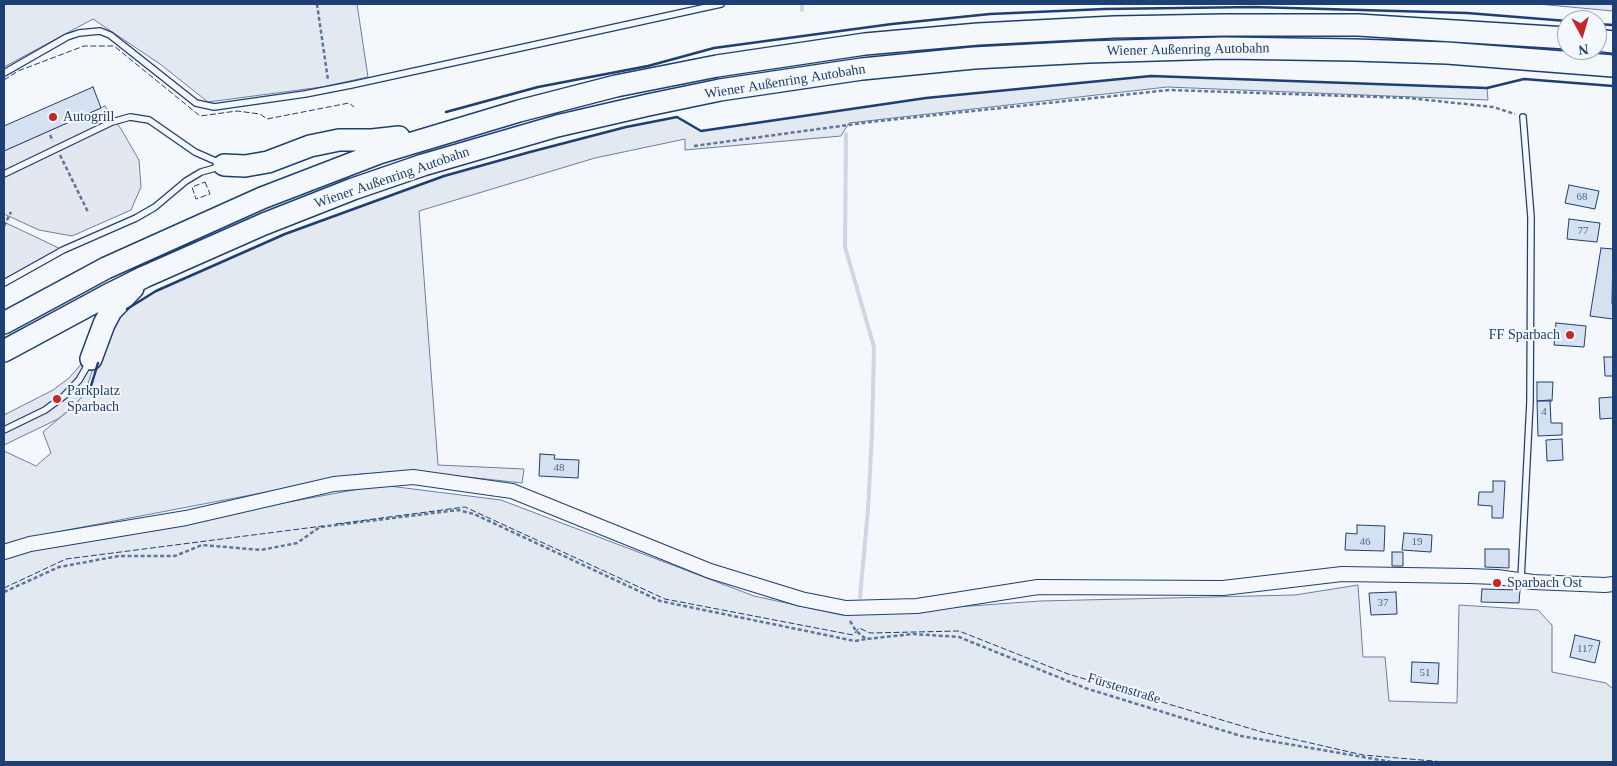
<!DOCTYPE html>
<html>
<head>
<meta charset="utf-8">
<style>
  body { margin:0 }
  #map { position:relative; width:1617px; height:766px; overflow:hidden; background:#f4f7fb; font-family:Georgia,serif }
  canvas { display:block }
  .frame { position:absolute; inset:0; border:5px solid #1d3f73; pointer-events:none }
  .north { position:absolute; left:1557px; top:10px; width:50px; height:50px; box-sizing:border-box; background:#f4f7fb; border:1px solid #9eadc5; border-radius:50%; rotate:174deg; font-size:14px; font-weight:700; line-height:20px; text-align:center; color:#1d3f73 }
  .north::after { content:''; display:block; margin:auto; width:18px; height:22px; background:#c62828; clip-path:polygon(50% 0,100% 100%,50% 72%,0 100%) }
</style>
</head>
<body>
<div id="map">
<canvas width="1617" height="766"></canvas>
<div class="frame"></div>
<div class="north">N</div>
</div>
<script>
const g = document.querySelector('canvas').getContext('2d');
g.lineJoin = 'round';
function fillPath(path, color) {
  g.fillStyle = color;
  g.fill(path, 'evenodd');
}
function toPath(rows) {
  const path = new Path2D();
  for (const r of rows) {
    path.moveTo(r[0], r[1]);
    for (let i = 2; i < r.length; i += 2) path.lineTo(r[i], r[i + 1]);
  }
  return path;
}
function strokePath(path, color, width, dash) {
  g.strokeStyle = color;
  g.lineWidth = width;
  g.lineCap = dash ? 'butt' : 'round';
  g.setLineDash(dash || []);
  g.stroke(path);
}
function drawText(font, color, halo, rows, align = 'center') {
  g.font = font + ' Georgia,serif';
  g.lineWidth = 4;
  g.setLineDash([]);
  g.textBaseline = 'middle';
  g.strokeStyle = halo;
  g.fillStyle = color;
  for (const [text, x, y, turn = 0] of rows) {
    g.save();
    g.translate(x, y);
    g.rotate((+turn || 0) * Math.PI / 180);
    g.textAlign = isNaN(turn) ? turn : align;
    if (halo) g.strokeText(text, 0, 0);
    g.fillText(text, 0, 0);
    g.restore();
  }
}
const green = toPath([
  [4,4,357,4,368,77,322,87,208,102,160,64,93,19,4,67,4,4],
  [1538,4,1613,4,1613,11,1538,4],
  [1151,76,1487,88,1488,100,1167,87,849,123,841,136,685,150,685,139,595,158,419,211,438,465,524,469,522,483,412,471,361,474,67,530,4,544,4,451,36,466,51,453,43,432,74,406,91,386,105,342,113,324,124,310,156,291,285,234,444,176,530,152,626,127,677,117,701,131,926,98,1151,76],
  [381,485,501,500,754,596,842,615,1040,601,1295,595,1358,585,1363,657,1385,657,1389,701,1457,703,1459,605,1538,610,1552,625,1552,672,1606,683,1613,689,1613,762,4,762,4,557,38,548,381,485]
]);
const parking = toPath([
  [105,106,121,129,139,160,141,187,131,210,72,236,39,230,4,214,4,151,105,106],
  [4,222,63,250,4,283,4,222],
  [83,362,93,368,85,393,74,406,58,419,4,445,4,415,53,390,69,378,83,362]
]);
const stream = toPath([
  [802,4,802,10],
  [846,134,845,247,874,347,872,433,868,510,860,597]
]);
const building = toPath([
  [93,87,101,108,4,151,4,126,93,87],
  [1569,185,1599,191,1595,209,1565,203,1569,185],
  [1569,219,1600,223,1597,242,1567,239,1569,219],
  [1601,248,1613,249,1612,304,1613,304,1613,319,1590,316,1601,248],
  [1556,323,1586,326,1584,347,1554,345,1556,323],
  [1604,357,1613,357,1613,376,1605,376,1604,357],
  [1537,382,1553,382,1552,401,1537,401,1537,382],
  [1613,397,1613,418,1600,419,1599,398,1613,397],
  [1550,400,1551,423,1562,423,1562,435,1538,436,1537,401,1550,400],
  [1562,439,1563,460,1547,461,1546,440,1562,439],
  [540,454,555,455,554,459,579,460,578,478,539,476,540,454],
  [1493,481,1505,481,1503,518,1492,518,1492,506,1478,505,1479,492,1493,492,1493,481],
  [1357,525,1385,526,1384,551,1345,550,1346,533,1357,534,1357,525],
  [1404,533,1432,535,1431,552,1402,550,1404,533],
  [1485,549,1509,549,1509,568,1485,567,1485,549],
  [1392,552,1403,552,1403,566,1392,566,1392,552],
  [1482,589,1520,590,1519,603,1481,602,1482,589],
  [1396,592,1397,614,1371,615,1369,593,1396,592],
  [1575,635,1600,641,1595,663,1570,657,1575,635],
  [1412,662,1439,663,1438,684,1411,682,1412,662]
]);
const path = toPath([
  [317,4,328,80],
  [50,135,53,141],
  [694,146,870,122,1169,90,1409,98,1493,107,1515,114],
  [60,155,88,212],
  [4,226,11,212],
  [4,592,59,567,119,556,175,556,202,545,261,550,297,543,320,527,458,510,474,514,660,601,855,641,866,639],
  [850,621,856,631,866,639,913,634,959,637,1085,688,1241,736,1392,762]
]);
const service = toPath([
  [4,73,67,37,79,33,100,31,110,35,196,103,214,107,305,94,351,85,721,4],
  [4,174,112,122,130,117,149,120,195,152,220,163],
  [4,283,63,250,136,218,155,207,186,181,201,172,219,167],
  [4,430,45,410,64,396,79,380,90,361],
  [1521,579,1530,402,1531,217,1523,117]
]);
const tertiary = toPath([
  [4,552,30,544,186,518,334,484,413,477,512,491,710,571,801,599,846,608,917,606,1038,587,1223,588,1342,574,1469,576,1497,577,1533,582,1605,585,1613,584]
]);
const motorway = toPath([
  [1597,40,1613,42],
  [224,165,245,166,268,162,310,146,339,140,372,140,399,137],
  [4,323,106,268,262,198,379,153,519,111,616,86,717,66,865,44,978,34,1114,27,1224,25,1358,25,1567,38],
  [4,351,106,296,144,277,264,224,353,189,423,165,557,126,648,105,720,90,862,69,974,58,1088,52,1224,48,1354,50,1447,53,1613,66],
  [91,359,104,324,111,311,133,288]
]);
const fence = toPath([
  [4,80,18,71,84,46,114,46,200,116,237,111,260,114,267,119,349,103,354,107],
  [205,182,210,194,196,199,192,187,205,182],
  [336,524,465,507,665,599,853,635,859,628,870,633,959,631,1068,674,1262,732,1363,755,1445,762],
  [4,588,66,559,323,526]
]);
const wall = toPath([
  [1597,24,1613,25],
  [446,112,538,87,648,66,714,48,892,24,990,14,1104,9,1254,7,1467,13,1567,21],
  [127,309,156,291,285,234,444,176,530,152,626,127,677,117,701,131,926,98,1151,76,1487,88,1524,79,1613,86],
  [91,386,98,363]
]);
const markers = [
  [53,117,5,"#c62828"],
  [1570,335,5,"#c62828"],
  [57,399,5,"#c62828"],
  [1497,583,5,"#c62828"]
];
const numberNames = [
  ["68",1582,197],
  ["77",1583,231],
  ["4",1544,412],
  ["48",559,468],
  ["46",1365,542],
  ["19",1417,542],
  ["37",1383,603],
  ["117",1585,649],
  ["51",1425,673]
];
const streetNames = [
  ["Wiener Außenring Autobahn",1188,50,-1],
  ["Wiener Außenring Autobahn",785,82,-9],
  ["Wiener Außenring Autobahn",392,178,-19],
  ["Fürstenstraße",1124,689,17]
];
const poiNames = [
  ["Autogrill",63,117],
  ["FF Sparbach",1560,335,"right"],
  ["Parkplatz",67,391],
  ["Sparbach",67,407],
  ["Sparbach Ost",1507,583]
];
fillPath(green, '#e3e9f0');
strokePath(green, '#687fa3', 1);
fillPath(parking, '#e3e8f0');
strokePath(parking, '#687fa3', 1);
strokePath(stream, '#cfd7e4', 4);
fillPath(building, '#d5e0f0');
strokePath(building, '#1d3f73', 1);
strokePath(service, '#1d3f73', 8);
strokePath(tertiary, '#1d3f73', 16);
strokePath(motorway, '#1d3f73', 24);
strokePath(path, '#5e769c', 2.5, [4, 2.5]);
strokePath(service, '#f4f7fb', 5.5);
strokePath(tertiary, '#f4f7fb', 14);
strokePath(motorway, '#f4f7fb', 21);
strokePath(fence, '#1d3f73', 1, [6, 2.5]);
strokePath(wall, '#1d3f73', 2.5);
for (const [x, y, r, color] of markers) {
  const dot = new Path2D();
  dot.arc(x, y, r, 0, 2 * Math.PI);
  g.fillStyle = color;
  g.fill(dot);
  strokePath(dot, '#f4f7fb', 2);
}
drawText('11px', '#4b6792', null, numberNames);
drawText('14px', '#1d3f73', '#f4f7fb', streetNames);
drawText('14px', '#1d3f73', '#f4f7fb', poiNames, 'left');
</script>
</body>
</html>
